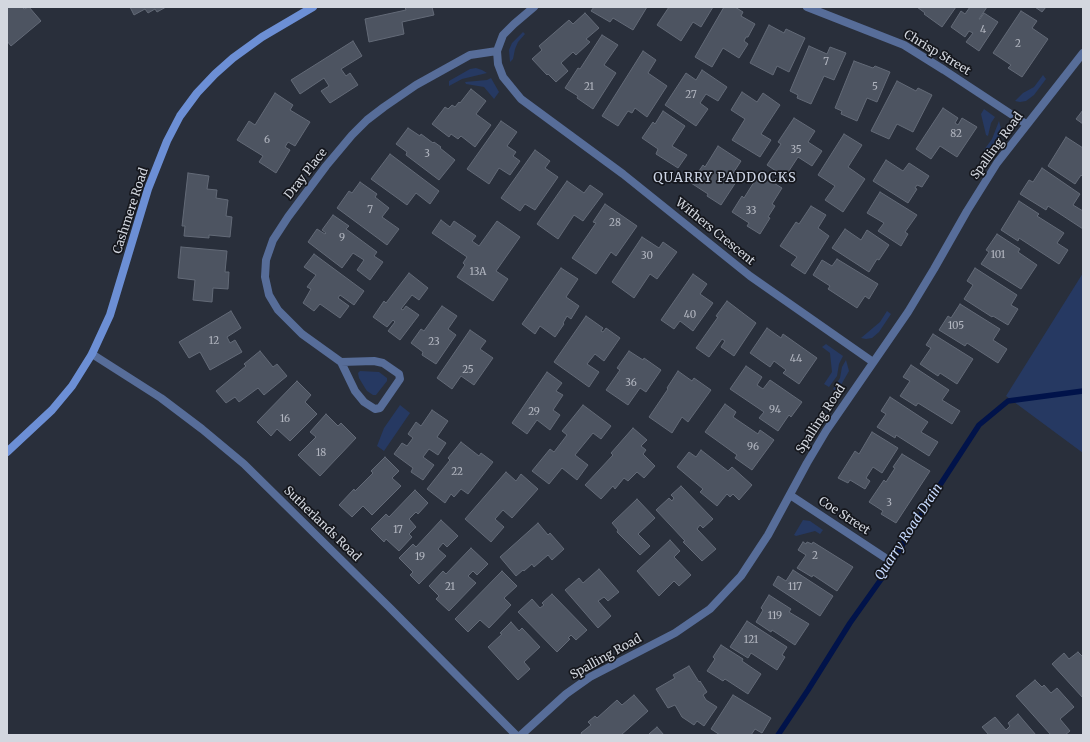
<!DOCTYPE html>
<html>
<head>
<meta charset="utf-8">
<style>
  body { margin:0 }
  #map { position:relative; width:1090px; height:742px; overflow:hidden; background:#292f3b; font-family:Merriweather,serif }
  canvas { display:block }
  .frame { position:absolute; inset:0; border:8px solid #d3d7df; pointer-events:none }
</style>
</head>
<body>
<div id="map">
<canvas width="1090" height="742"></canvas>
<div class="frame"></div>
</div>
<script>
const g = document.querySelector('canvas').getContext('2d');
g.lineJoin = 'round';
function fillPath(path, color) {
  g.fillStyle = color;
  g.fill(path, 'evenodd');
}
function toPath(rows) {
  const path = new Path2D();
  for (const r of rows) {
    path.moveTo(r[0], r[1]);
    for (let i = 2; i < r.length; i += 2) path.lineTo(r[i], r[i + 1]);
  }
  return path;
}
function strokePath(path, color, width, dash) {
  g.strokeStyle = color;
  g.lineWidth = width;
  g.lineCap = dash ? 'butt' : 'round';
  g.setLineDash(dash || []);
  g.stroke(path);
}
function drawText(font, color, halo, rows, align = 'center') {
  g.font = font + ' Merriweather,serif';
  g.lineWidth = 3.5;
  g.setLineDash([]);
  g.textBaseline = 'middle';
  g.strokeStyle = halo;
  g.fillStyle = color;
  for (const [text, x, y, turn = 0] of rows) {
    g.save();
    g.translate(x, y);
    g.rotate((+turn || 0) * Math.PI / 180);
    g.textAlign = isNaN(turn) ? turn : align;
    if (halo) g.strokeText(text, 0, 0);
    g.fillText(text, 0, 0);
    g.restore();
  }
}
const green = toPath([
  [523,32,525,34,518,42,515,49,513,59,510,62,509,50,512,43],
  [476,68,482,70,487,73,462,79,449,86,449,81,470,69],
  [1043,75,1046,79,1034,95,1026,101,1020,102,1015,101,1023,93,1034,87],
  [491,78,499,92,494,99,484,87,466,84,465,82,487,80],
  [984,109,995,117,991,123,988,136,986,135,981,114],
  [999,121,1001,129,1001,135,990,151,984,150,992,139],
  [1083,273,1083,453,1006,396],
  [887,311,891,314,879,332,872,338,866,339,861,338,880,322],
  [826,344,843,356,839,364,837,376,829,387,824,384,832,372,830,353,822,347],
  [846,360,849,371,837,392,833,389,840,378,842,367],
  [360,371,379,372,387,378,387,381,376,395,373,395,367,391,365,388,359,378,358,373],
  [400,405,410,413,384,451,377,446,384,428],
  [803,520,810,521,823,530,820,534,815,531,796,536,794,535]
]);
const stream = toPath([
  [778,735,808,690,850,623,882,578,927,505,979,425,1008,401,1083,391]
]);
const building = toPath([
  [7,7,22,7,24,9,29,7,41,21,11,46,7,41,7,7],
  [130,7,166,7,157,12,155,9,148,13,145,9,134,15,130,7],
  [405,7,432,7,434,15,402,22,404,34,369,42,365,19,406,10,405,7],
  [594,7,647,7,633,30,613,18,610,22,591,11,594,7],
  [669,7,713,7,701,27,693,22,681,41,657,25,669,7],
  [724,7,735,7,743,12,741,16,755,24,748,37,746,37,744,41,748,44,739,58,723,48,712,67,695,57,724,7],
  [917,7,956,7,942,27,924,14,925,13,917,7],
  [970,7,987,7,979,19,980,19,984,13,998,22,979,51,966,42,973,33,969,31,965,37,951,27,961,11,965,14,970,7],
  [1035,7,1046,7,1042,12,1035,7],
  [1021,11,1037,21,1032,28,1048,39,1022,77,1008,68,1011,65,993,53,1021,11],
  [585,13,599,28,586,39,590,42,576,55,573,52,561,63,568,71,556,82,548,74,547,75,532,59,542,50,539,46,569,20,573,24,585,13],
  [769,25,784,33,786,29,805,38,789,72,777,66,773,75,750,63,769,25],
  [602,35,618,45,604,65,616,73,593,109,577,98,578,96,565,88,578,68,580,69,602,35],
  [353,41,362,56,341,69,346,76,350,73,358,85,330,103,321,91,329,86,324,78,300,94,291,80,353,41],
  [809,46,827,54,830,47,846,53,834,80,824,76,811,104,797,98,798,95,790,91,809,46],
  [643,51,656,60,648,73,667,86,647,117,635,108,632,113,628,111,618,126,602,116,643,51],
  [854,61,873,68,875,66,890,72,877,102,867,98,857,121,841,114,842,111,835,108,854,61],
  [702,70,727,87,718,101,706,94,700,103,708,109,696,126,665,105,686,73,696,80,702,70],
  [897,81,916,91,918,88,932,95,913,132,897,124,889,139,871,131,897,81],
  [471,89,486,101,476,114,491,125,475,147,461,136,458,139,451,134,449,137,432,124,445,107,448,109,452,105,455,107,459,102,460,103,471,89],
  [742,92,757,102,763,93,780,105,761,134,771,140,760,157,732,140,745,119,731,110,742,92],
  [275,93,293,105,290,110,310,122,295,146,288,142,285,147,290,150,276,173,259,162,263,156,237,140,249,121,255,125,275,93],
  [943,108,958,118,955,123,958,125,962,118,977,127,957,157,940,146,931,159,916,149,943,108],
  [1083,110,1083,124,1076,119,1083,110],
  [663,111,685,126,672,146,687,155,678,168,656,154,658,149,642,138,653,122,655,124,663,111],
  [794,118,815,131,808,142,822,151,812,166,798,157,785,177,767,165,781,144,778,142,794,118],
  [501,121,517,132,507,146,516,152,513,156,520,161,510,175,499,168,489,184,467,169,501,121],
  [408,128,420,136,421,134,433,143,434,142,441,147,440,148,455,160,439,180,406,155,407,152,396,144,408,128],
  [844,134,862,145,848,167,865,179,843,212,825,200,835,186,818,175,844,134],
  [1066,137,1083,148,1083,177,1081,175,1075,184,1048,166,1066,137],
  [718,146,741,161,730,178,736,182,721,205,707,196,708,194,691,183,703,165,705,167,718,146],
  [535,150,550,161,545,168,558,177,535,210,525,204,520,211,501,198,535,150],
  [390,154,439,191,430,204,416,193,407,205,371,179,390,154],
  [886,160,903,171,909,163,929,176,922,187,917,185,915,188,917,189,908,203,873,181,886,160],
  [1042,168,1080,194,1073,205,1083,211,1083,229,1048,206,1046,210,1020,194,1029,180,1033,182,1042,168],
  [188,173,209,176,207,189,217,190,216,198,228,200,226,216,232,217,230,237,209,235,209,238,184,236,185,226,182,226,188,173],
  [759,174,782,188,772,204,775,206,768,217,770,218,760,234,747,226,749,223,732,212,742,196,744,198,759,174],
  [567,181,584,193,590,185,603,194,583,221,574,215,558,239,537,224,567,181],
  [360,182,377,194,375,197,389,208,382,217,399,229,387,245,337,208,349,191,352,193,360,182],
  [880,192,917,215,905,232,908,234,901,246,878,231,884,223,867,213,880,192],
  [1019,201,1039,214,1037,216,1064,233,1057,243,1068,250,1059,264,1019,238,1018,241,1001,230,1019,201],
  [605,204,637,226,616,256,611,252,596,274,572,258,596,223,593,222,605,204],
  [811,206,826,215,818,228,829,236,805,274,791,265,797,257,780,246,796,222,799,224,811,206],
  [333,215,349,226,346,229,377,252,374,256,383,262,370,280,357,270,364,260,353,253,342,268,308,242,317,229,325,234,326,233,322,230,333,215],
  [441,220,450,227,454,221,476,236,472,241,479,246,497,221,520,237,496,271,508,279,493,301,457,277,465,265,463,263,467,257,432,233,441,220],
  [845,229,861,240,867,230,889,245,879,260,877,259,869,272,832,248,845,229],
  [997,234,1020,249,1018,252,1037,265,1021,289,981,264,989,252,986,250,997,234],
  [642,237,659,248,663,242,677,252,657,279,650,274,634,298,612,282,642,237],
  [181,247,227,251,225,272,229,272,228,289,213,288,212,302,193,300,195,280,178,278,181,247],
  [314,254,364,291,354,305,340,295,338,298,349,306,340,318,320,304,314,311,303,303,311,289,307,287,316,275,304,267,314,254],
  [837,259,878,284,869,299,865,296,857,308,828,289,830,286,813,275,822,260,832,266,837,259],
  [561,268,578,279,566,297,579,306,571,319,567,316,563,323,564,324,555,337,540,326,535,334,522,324,561,268],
  [975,268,1017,295,1011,305,1018,309,1008,325,993,316,992,317,964,299,973,285,967,281,975,268],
  [409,273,428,288,419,300,412,295,401,309,403,310,406,306,419,315,400,340,388,331,395,322,393,320,387,327,373,317,384,301,386,303,409,273],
  [693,274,707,284,700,294,713,303,693,331,680,321,674,329,661,320,693,274],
  [727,301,756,323,734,356,721,347,725,341,722,339,709,357,696,348,718,317,716,316,727,301],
  [960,304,1000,329,993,340,1007,349,998,363,967,343,965,346,939,330,948,316,951,318,960,304],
  [442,306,457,316,448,329,456,335,436,364,422,355,423,352,411,343,421,329,424,331,442,306],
  [231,311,241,328,227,337,230,343,235,340,242,352,210,370,200,352,189,358,179,342,231,311],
  [586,316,603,328,601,331,603,332,606,328,620,338,604,361,595,354,587,364,599,372,589,387,554,362,586,316],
  [767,328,781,338,783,334,817,358,799,384,783,373,786,370,774,361,770,367,750,353,767,328],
  [470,330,486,341,480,349,493,358,474,385,461,376,452,389,437,378,470,330],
  [933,334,973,359,957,384,940,373,938,376,920,364,931,348,926,345,933,334],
  [260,351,273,367,277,364,287,376,264,395,258,388,239,402,235,397,226,403,216,391,246,366,244,364,260,351],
  [629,351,643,360,644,358,661,370,646,392,640,388,628,405,606,390,620,370,617,368,629,351],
  [911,365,949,390,942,400,960,411,952,424,918,403,916,406,900,396,910,381,903,377,911,365],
  [746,366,762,377,757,385,763,389,770,380,802,402,791,417,789,415,778,431,759,418,764,412,730,389,746,366],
  [678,371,692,381,694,378,711,390,688,422,682,417,672,433,649,417,668,389,667,388,678,371],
  [547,372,562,383,556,391,563,395,553,410,560,415,550,430,537,420,527,434,512,423,547,372],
  [297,381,311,395,305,402,317,414,290,441,277,429,271,436,257,422,297,381],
  [890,397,928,422,921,432,938,442,929,456,896,435,895,438,877,427,886,414,881,411,890,397],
  [725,404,736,412,733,417,758,434,760,430,774,440,752,470,735,458,737,455,705,432,725,404],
  [583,405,611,426,601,439,593,433,575,455,588,465,577,480,562,468,549,484,532,471,550,449,554,452,567,435,562,431,583,405],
  [432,410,448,421,437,437,446,443,438,455,429,449,423,457,434,465,423,480,411,472,413,468,394,454,402,443,407,446,413,438,408,434,416,422,421,426,432,410],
  [326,414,338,426,341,423,356,438,320,476,298,455,316,437,310,432,326,414],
  [633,428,647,440,641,446,646,450,643,454,655,466,644,478,637,472,628,481,624,478,615,489,613,486,601,499,585,485,613,455,611,453,633,428],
  [872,432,898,448,882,473,873,467,866,478,870,481,865,489,850,480,848,483,838,478,855,451,859,454,872,432],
  [461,442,479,456,481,453,493,462,468,494,461,489,454,497,451,494,445,503,427,489,450,460,448,458,461,442],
  [701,450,728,471,732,467,752,485,739,500,733,494,730,497,727,494,717,506,700,492,703,489,677,467,689,452,696,457,701,450],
  [902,454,930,471,896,523,881,514,883,511,869,502,884,480,886,482,895,468,893,467,902,454],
  [385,457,399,471,392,478,401,486,372,515,363,506,352,517,339,505,354,489,355,491,373,473,371,471,385,457],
  [506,472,516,481,521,474,538,489,512,518,503,510,495,519,504,527,491,542,465,519,506,472],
  [681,486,713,519,703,528,700,525,697,529,716,549,702,561,683,542,685,541,656,510,669,498,672,501,674,498,671,495,681,486],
  [415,490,428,503,418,514,416,512,409,519,416,527,409,534,412,537,399,551,386,539,384,542,371,529,386,514,389,517,415,490],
  [637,499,655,518,638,534,650,546,640,555,617,532,618,530,612,523,637,499],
  [441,520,458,536,447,547,443,543,438,549,446,556,419,584,410,575,413,572,399,558,413,544,416,547,441,520],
  [538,523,548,535,550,533,564,549,552,560,548,555,534,567,532,564,524,571,523,570,516,576,500,557,538,523],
  [670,540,680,551,674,557,691,575,679,586,674,581,659,596,637,571,670,540],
  [803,542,806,544,807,542,812,544,813,542,853,567,837,591,813,575,812,577,797,568,806,555,798,550,803,542],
  [471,548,488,564,477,575,473,571,468,576,476,583,449,611,436,599,439,596,429,586,443,571,446,574,471,548],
  [599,569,619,592,608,601,604,597,598,601,611,616,598,628,565,590,579,578,583,583,599,569],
  [793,570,833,596,820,616,773,585,778,576,786,581,793,570],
  [502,571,517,586,504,598,511,605,489,628,480,620,468,632,455,619,502,571],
  [552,594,587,630,576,640,571,635,568,638,570,639,557,652,518,612,532,599,540,608,544,605,542,603,552,594],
  [769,595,791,609,789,612,809,624,795,645,772,630,771,632,756,622,763,610,761,608,769,595],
  [747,621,787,647,782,655,785,657,777,670,751,653,748,658,730,647,747,621],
  [511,622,519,631,522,628,540,647,524,662,530,669,518,680,488,647,502,634,500,633,511,622],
  [721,645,743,659,742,661,761,674,748,694,725,679,723,681,707,671,715,659,713,657,721,645],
  [1078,652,1083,657,1083,698,1052,664,1064,653,1069,659,1078,652],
  [689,666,699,682,700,681,707,692,703,695,706,700,717,707,704,726,697,721,694,725,682,717,675,705,668,708,656,689,675,678,673,675,689,666],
  [1035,680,1042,687,1044,685,1051,693,1057,688,1074,707,1060,719,1070,731,1065,735,1051,735,1016,696,1035,680],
  [634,695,648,711,621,735,582,735,581,733,591,725,588,722,595,716,597,718,617,700,622,705,634,695],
  [733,695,771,718,762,733,755,729,751,735,720,735,711,729,733,695],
  [1018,714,1036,735,989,735,982,727,995,717,1006,730,1010,726,1008,723,1018,714],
  [657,727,664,735,649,735,649,734,657,727]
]);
const street = toPath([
  [534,7,514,24,503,35,497,51,498,64,503,77,521,99,623,174,750,276,873,362],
  [807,7,904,45,944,70,1026,124],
  [92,354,161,398,202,429,244,464,390,608,516,735],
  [341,362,374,361,383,363,399,374,400,379,380,408,375,409,364,402,355,391,341,362,302,334,278,310,269,295,265,277,266,260,273,240,288,217,326,166,352,135,367,120,384,107,416,85,470,55,497,51],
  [790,495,884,557],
  [521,735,566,694,590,677,675,633,710,609,741,576,768,535,807,463,826,431,908,312,934,269,967,211,997,163,1083,53]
]);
const secondary = toPath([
  [7,452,52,410,72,386,92,354,110,315,148,189,167,141,180,116,197,93,215,74,233,58,262,37,313,7]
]);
const numberNames = [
  ["4",983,30],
  ["2",1018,44],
  ["7",826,62],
  ["21",589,87],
  ["5",875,87],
  ["27",691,95],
  ["82",956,134],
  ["6",267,140],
  ["35",796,150],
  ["3",427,154],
  ["7",370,210],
  ["33",751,211],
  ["28",615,223],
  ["9",342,238],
  ["101",998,255],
  ["30",647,256],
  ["13A",478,272],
  ["40",690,315],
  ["105",956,326],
  ["12",214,341],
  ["23",434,342],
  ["44",796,359],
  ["25",468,370],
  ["36",631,383],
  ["94",775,410],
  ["29",534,412],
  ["16",285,419],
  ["96",753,447],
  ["18",321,453],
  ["22",457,472],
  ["3",889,503],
  ["17",398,530],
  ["2",815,556],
  ["19",420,557],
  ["21",450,587],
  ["117",795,587],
  ["119",775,616],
  ["121",751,640]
];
const streetNames = [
  ["Chrisp Street",937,53,31],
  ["Spalling Road",997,146,-54],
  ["Dray Place",306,174,-52],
  ["Cashmere Road",131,211,-72],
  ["Withers Crescent",715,232,39],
  ["Spalling Road",821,419,-57],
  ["Coe Street",844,516,33],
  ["Sutherlands Road",322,524,44],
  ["Spalling Road",606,657,-29]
];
const neighbourhoodNames = [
  ["QUARRY PADDOCKS",725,178]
];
const waterNames = [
  ["Quarry Road Drain",909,532,-57]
];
fillPath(green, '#263962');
strokePath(stream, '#01134a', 5.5);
fillPath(building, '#4d5461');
strokePath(building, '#636a77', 1);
strokePath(street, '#576d99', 8);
strokePath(secondary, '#6c8fd5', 8);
drawText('10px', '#b2b6c0', null, numberNames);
drawText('12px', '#d3d7df', '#15171d', streetNames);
g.letterSpacing = '1px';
drawText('13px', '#cdd5e5', '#15171d', neighbourhoodNames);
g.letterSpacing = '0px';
drawText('italic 13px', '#c6d9fd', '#15171d', waterNames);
</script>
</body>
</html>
